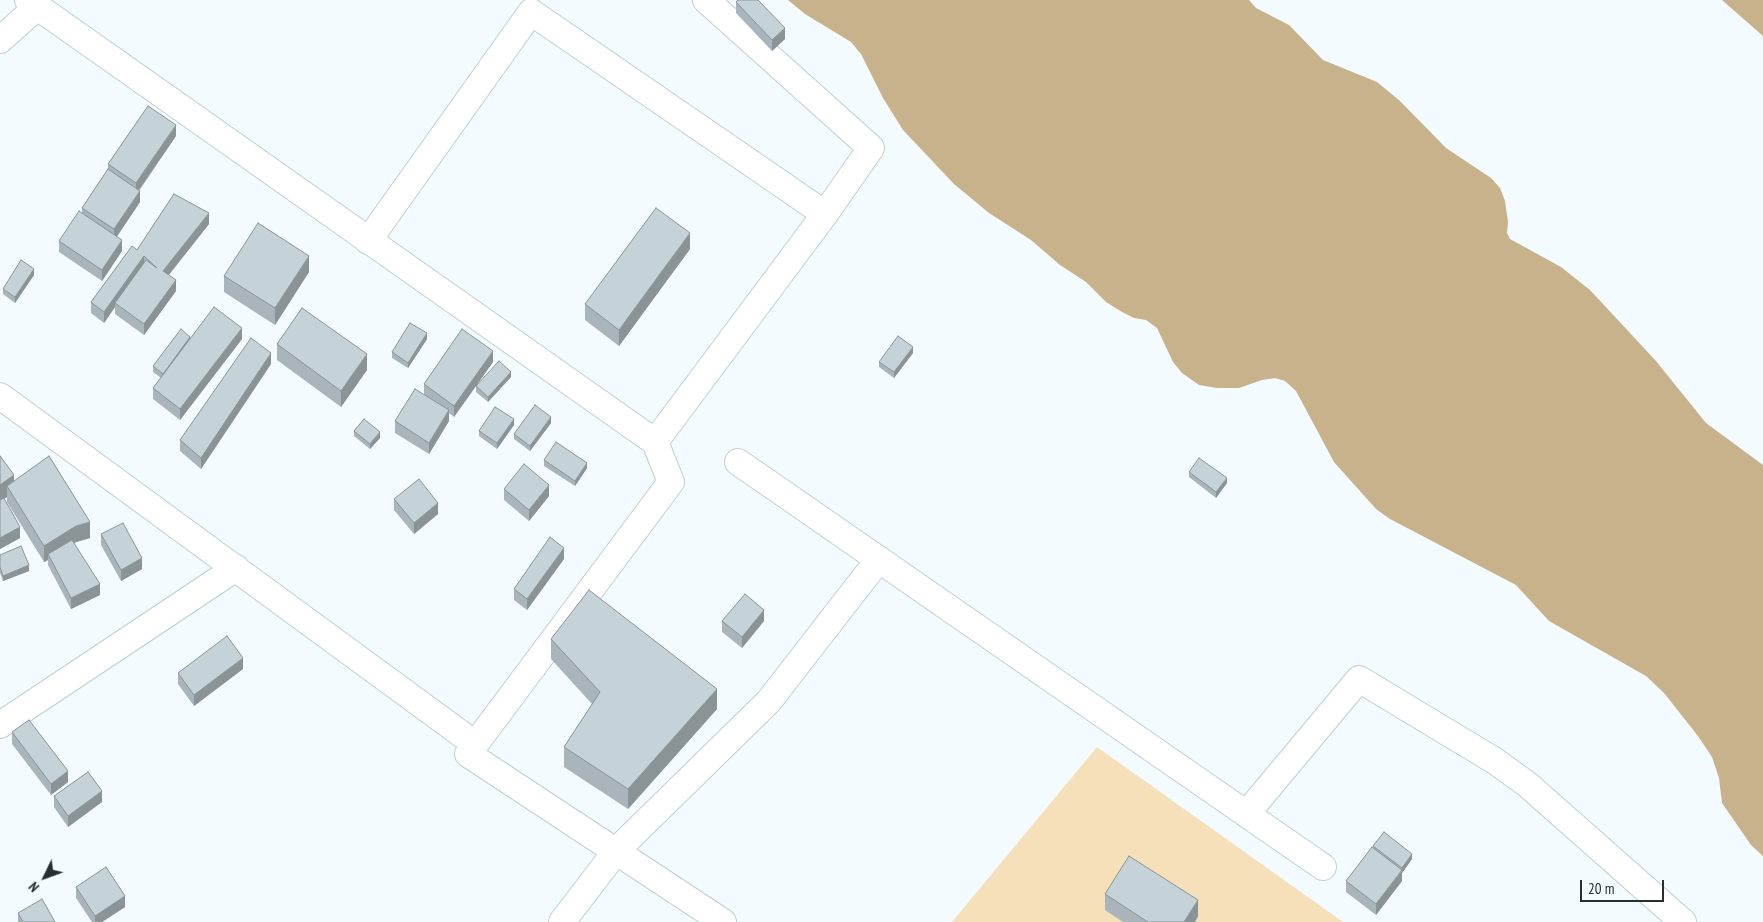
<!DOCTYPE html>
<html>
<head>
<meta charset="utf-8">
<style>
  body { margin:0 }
  #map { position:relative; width:1763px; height:922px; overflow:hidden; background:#f3fbfe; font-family:"PT Sans Narrow",sans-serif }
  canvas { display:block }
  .north { position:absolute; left:20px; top:852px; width:50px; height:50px; -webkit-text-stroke:4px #f3fbfe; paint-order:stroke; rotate:228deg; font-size:14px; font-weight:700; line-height:20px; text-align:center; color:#282d2f }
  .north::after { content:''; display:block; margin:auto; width:18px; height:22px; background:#282d2f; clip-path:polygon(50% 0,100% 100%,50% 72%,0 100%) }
  .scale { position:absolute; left:1580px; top:880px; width:84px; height:22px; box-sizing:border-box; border:2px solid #282d2f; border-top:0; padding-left:6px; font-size:15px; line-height:18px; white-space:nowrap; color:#282d2f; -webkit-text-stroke:4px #f3fbfe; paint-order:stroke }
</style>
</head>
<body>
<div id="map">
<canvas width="1763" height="922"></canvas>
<div class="north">N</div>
<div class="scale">20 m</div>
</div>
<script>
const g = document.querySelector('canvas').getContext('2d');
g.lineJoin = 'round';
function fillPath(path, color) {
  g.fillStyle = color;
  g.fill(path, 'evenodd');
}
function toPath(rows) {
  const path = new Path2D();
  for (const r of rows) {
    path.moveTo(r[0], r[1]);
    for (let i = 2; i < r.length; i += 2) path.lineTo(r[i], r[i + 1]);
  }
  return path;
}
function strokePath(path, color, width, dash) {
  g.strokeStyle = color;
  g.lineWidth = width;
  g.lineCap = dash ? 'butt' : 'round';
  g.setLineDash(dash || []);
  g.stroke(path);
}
const green = toPath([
  [1097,747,1343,922,952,922]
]);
const water = toPath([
  [788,0,1249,0,1256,8,1289,25,1323,60,1377,82,1400,101,1446,148,1491,178,1500,188,1505,201,1508,222,1507,233,1510,239,1561,267,1590,290,1656,361,1706,423,1763,465,1763,856,1751,845,1722,803,1719,778,1712,757,1698,736,1664,693,1646,676,1549,621,1516,585,1390,519,1376,509,1334,462,1296,391,1285,381,1275,378,1262,380,1239,388,1217,388,1199,385,1182,373,1173,362,1157,328,1146,320,1134,318,1122,312,1106,302,1086,282,1060,265,1031,240,989,213,954,184,903,130,883,98,861,54,851,42,805,14],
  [1722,0,1763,0,1763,36]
]);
const minor = toPath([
  [28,0,655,442,671,482,468,754,723,922],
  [0,40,37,7],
  [368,241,531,12,825,214],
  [0,396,475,744],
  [655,442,825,214,871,148,706,0],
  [738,462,1323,867],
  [0,725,236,568],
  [1248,812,1359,679,1495,761,1528,785,1683,922],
  [562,922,617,850,769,701,879,559]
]);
const wall = toPath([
  [736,2,785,39,772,51,736,13],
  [176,136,139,191,140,202,117,236,122,251,102,281,59,252,59,241,82,213,82,208,108,169,108,164],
  [209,224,169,275,176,291,144,335,115,314,115,307,104,323,91,313,91,302,137,250],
  [690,249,619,346,585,320,585,304],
  [309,272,275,325,224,292,224,276],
  [34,275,15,303,3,294,3,289],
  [190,339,242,339,180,420,153,399,153,388,161,378,153,372,153,366],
  [427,339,408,368,392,358,392,352],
  [277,344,367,370,341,407,277,360],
  [913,353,894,378,879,367,879,362],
  [493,362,454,417,449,413,449,421,429,454,395,433,395,421,424,395,424,384],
  [271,364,201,469,180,451,180,440],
  [511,377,488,402,476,392,476,386],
  [551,423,530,451,514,439,514,434],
  [514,425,497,449,479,436,479,431],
  [354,431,380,438,370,449,354,436],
  [0,456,14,481,90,538,74,543,100,595,71,609,48,565,48,560,44,562,7,502,7,497,4,499,20,538,0,549],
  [544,460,587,468,575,486,544,466],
  [1189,472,1227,483,1216,498,1189,477],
  [504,489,549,496,529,521,504,500],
  [394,499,438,514,414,534,394,510],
  [101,534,142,569,121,581,101,545],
  [0,555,29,571,3,581,0,573],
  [564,559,527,610,514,600,514,589],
  [722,621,764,621,742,648,722,632],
  [551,639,717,709,628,809,564,767,564,747,592,704,551,659],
  [243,669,194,706,178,684,178,673],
  [12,732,68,782,51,795,12,744],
  [54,796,102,802,68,827,54,807],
  [1373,846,1412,859,1402,873,1402,881,1376,915,1346,892,1346,881,1373,847],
  [76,887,125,907,102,922,92,922,76,898],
  [1105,894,1198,916,1195,922,1123,922,1105,910],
  [18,913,55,922,18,922]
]);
const shadedWall = toPath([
  [785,28,785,39,772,51,772,40],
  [176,125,176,136,136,194,136,183],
  [140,191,140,202,114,241,114,229],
  [209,213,209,224,163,282,163,271],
  [690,233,690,249,619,346,619,330],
  [122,240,122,251,102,281,102,270],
  [144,256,144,267,115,303,115,307,104,323,104,312],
  [309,256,309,272,275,325,275,308],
  [34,269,34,275,15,303,15,297],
  [176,280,176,291,144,335,144,324],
  [242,328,242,339,180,420,180,409],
  [427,333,427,339,408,368,408,363],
  [190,337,190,342,163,379,163,374],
  [913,347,913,353,894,378,894,372],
  [493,351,493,362,454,417,454,406],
  [271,353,271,364,201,469,201,458],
  [367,354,367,370,341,407,341,391],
  [511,372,511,377,488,402,488,397],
  [449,410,449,421,429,454,429,443],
  [551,417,551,423,530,451,530,446],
  [514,419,514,425,497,449,497,443],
  [380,432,380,438,370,449,370,444],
  [587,463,587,468,575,486,575,481],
  [14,475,14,491,7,486,7,497,0,501,0,485],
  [1227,478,1227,483,1216,498,1216,492],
  [549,485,549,496,529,521,529,510],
  [438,503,438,514,414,534,414,523],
  [90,522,90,538,76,542,50,558,48,554,48,560,44,562,44,546,76,526],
  [20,527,20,538,0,549,0,538],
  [564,548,564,559,527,610,527,599],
  [142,558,142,569,121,581,121,570],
  [29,565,29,571,3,581,3,576],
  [100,584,100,595,71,609,71,598],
  [764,610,764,621,742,648,742,637],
  [243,658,243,669,194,706,194,695],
  [717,689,717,709,628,809,628,789],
  [68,771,68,782,51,795,51,784],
  [102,791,102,802,68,827,68,816],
  [1412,854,1412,859,1402,873,1402,881,1376,915,1376,904,1402,871,1402,868],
  [125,896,125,907,102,922,95,922,95,916],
  [1198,900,1198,916,1195,922,1184,922]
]);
const building = toPath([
  [738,0,758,0,785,28,772,40,736,2,738,0],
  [148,106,176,125,136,183,108,164,148,106],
  [108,169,140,191,114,229,82,208,108,169],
  [174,194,209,213,163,271,176,280,144,324,115,303,146,260,157,268,144,256,104,312,91,302,132,246,137,250,174,194],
  [656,208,690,233,619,330,585,304,656,208],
  [79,211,122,240,102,270,59,241,79,211],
  [258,223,309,256,275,308,224,276,258,223],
  [21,260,34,269,15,297,3,289,21,260],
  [214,307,242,328,180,409,153,388,214,307],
  [302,308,367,354,341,391,277,344,302,308],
  [410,323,427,333,408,363,392,352,410,323],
  [181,329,190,337,163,374,153,366,181,329],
  [462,329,493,351,454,406,424,384,462,329],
  [898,336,913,347,894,372,879,362,898,336],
  [251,338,271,353,201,458,180,440,251,338],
  [499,361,511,372,488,397,476,386,499,361],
  [415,389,449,410,429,443,395,421,415,389],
  [535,405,551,417,530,446,514,434,535,405],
  [495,407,514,419,497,443,479,431,495,407],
  [364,419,380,432,370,444,354,431,364,419],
  [556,442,587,463,575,481,544,460,556,442],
  [0,456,14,475,0,485,0,456],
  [49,456,90,522,76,526,44,546,7,486,49,456],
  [1199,458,1227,478,1216,492,1189,472,1199,458],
  [524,464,549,485,529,510,504,489,524,464],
  [419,479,438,503,414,523,394,499,419,479],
  [4,498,20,527,0,538,0,500,4,498],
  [123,523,142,558,121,570,101,534,123,523],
  [550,537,564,548,527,599,514,589,550,537],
  [72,540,100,584,71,598,48,554,72,540],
  [21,546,29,565,3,576,0,567,0,555,21,546],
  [589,590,717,689,628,789,564,747,600,692,551,639,589,590],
  [745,594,764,610,742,637,722,621,745,594],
  [227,636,243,658,194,695,178,673,227,636],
  [29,720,68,771,51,784,12,732,29,720],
  [88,772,102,791,68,816,54,796,88,772],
  [1384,832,1412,854,1402,868,1373,846,1384,832],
  [1372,847,1402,870,1376,904,1346,881,1372,847],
  [1129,856,1198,900,1184,922,1148,922,1105,894,1129,856],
  [106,867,125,896,95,916,76,887,106,867],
  [42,899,55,922,23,922,18,913,42,899]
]);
fillPath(green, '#f6e0b9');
fillPath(water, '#c8b28b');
strokePath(minor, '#c0ced3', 28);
strokePath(minor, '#fff', 26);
fillPath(wall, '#a9b5ba');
fillPath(shadedWall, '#8a9497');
fillPath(building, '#c5d3d8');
strokePath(building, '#8a9497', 1);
</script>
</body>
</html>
